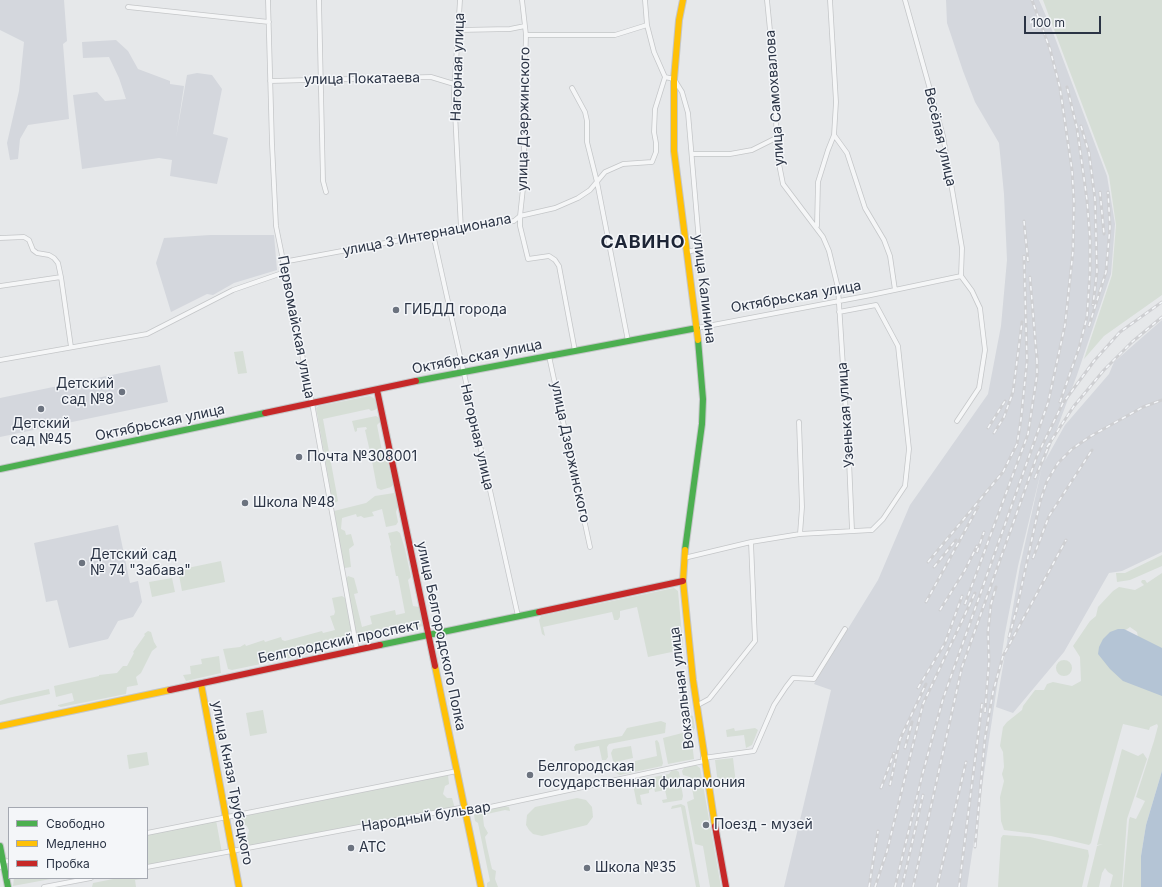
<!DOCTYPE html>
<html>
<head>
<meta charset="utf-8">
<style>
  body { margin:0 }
  #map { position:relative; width:1162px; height:887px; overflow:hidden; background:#e6e8ea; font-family:Inter,sans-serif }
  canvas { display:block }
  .legend { position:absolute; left:8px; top:807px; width:140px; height:72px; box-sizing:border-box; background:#f4f6f9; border:1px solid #a4a8b1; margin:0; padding:5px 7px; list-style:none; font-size:12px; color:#2b3445 }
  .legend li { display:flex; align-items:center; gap:8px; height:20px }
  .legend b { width:20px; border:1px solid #a4a8b1 }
  .scale { position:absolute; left:1024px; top:16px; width:77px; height:18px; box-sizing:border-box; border:2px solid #2b3445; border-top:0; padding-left:5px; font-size:12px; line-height:14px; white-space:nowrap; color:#2b3445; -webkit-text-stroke:3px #f4f6f9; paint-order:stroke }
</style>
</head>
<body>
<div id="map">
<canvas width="1162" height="887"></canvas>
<ul class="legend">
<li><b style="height:5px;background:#4caf50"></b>Свободно</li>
<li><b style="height:5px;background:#ffc107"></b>Медленно</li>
<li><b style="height:5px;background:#c62828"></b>Пробка</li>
</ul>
<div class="scale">100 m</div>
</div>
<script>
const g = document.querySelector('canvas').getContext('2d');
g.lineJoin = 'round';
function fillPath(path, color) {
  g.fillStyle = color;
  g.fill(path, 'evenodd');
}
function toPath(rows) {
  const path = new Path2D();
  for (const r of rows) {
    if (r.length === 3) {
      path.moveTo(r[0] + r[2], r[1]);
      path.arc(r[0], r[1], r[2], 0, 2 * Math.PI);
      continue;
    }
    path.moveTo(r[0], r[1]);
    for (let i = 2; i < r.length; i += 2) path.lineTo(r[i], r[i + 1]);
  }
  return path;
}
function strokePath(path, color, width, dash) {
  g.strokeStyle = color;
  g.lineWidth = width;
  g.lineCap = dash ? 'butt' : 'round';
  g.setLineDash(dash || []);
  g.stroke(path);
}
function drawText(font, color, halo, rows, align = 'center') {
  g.font = font + ' Inter,sans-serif';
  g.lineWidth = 3;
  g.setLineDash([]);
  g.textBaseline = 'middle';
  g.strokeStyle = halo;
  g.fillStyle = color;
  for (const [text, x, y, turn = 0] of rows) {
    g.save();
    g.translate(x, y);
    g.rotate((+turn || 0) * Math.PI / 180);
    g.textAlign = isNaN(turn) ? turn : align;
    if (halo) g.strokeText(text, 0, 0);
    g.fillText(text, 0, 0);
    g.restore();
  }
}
const built = toPath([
  [0,0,64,0,67,41,63,44,69,119,28,125,20,139,18,159,10,160,7,143,19,91,24,42,0,30],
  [946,0,1039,0,1052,30,1107,176,1115,224,1111,274,1077,375,1045,461,1065,425,1109,374,1114,362,1162,320,1162,552,1122,571,1109,573,1064,652,1013,713,996,707,1020,566,1042,467,1018,566,1005,633,967,887,784,887,831,690,814,684,878,580,910,505,988,394,1001,326,1007,260,1004,194,999,143,975,102,963,71,947,23],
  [116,40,128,51,138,69,170,81,170,84,184,86,176,138,187,75,197,73,212,75,222,89,213,134,228,138,217,184,170,176,172,160,159,158,82,169,73,95,97,92,105,101,126,99,119,78,109,57,83,58,82,42],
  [210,235,274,235,277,270,234,283,213,295,207,294,171,312,156,263,164,238],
  [160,365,168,402,0,437,0,398],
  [118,525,130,583,138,581,142,602,133,617,118,621,108,639,69,648,57,600,46,602,34,543]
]);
const green = toPath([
  [1043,0,1162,0,1162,295,1104,336,1084,359,1112,275,1116,225,1109,176],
  [243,351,247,373,238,374,234,352],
  [370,396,375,399,377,408,375,410,371,411,369,409,323,419,338,501,333,504,316,408,319,406],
  [376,416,379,418,380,422,377,425,383,456,387,459,393,485,391,487,381,490,377,488,372,461,374,461,373,456,371,456,365,430,367,429,366,427,357,428,357,431,355,432,352,421],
  [394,493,398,506,396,512,398,522,396,525,386,527,382,509,372,512,374,516,364,518,361,516,357,517,356,514,342,518,341,529,345,531,346,535,351,534,354,545,349,549,351,567,345,568,343,566,334,511,366,503,375,496],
  [397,531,400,533,405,549,411,577,408,580,413,606,419,607,423,626,360,641,357,639,346,579,348,576,354,578,358,593,354,594,362,627,372,624,370,616,395,610,396,615,405,613,398,576,396,576,390,546,391,545,388,533],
  [1162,555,1162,566,1130,580,1117,582,1116,573,1125,573],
  [221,561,225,582,182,591,178,570],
  [1162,573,1162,653,1138,637,1137,632,1130,627,1123,632,1162,693,1162,771,1146,825,1141,856,1141,887,1123,887,1129,820,1130,817,1136,819,1145,801,1136,797,1154,741,1158,726,1157,724,1150,727,1149,730,1123,724,1101,803,1091,843,1089,845,1051,836,1004,830,1001,821,1000,797,1004,781,1002,774,1004,767,1003,752,1000,746,1003,727,1007,722,1022,710,1023,706,1035,690,1044,690,1047,684,1053,682,1072,686,1081,681,1080,657,1073,646,1090,621,1096,616,1098,607,1113,591,1119,587,1135,590,1144,585,1141,582,1142,580,1145,580,1147,583],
  [172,578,175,592,152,597,149,582],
  [674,588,678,591,683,646,681,650,648,657,637,607,620,611,620,617,618,620,614,620,612,612,543,627,545,636,542,634,539,620,541,616],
  [342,596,345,598,352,635,324,641,325,648,323,651,232,670,228,669,223,649,240,647,245,644,246,646,264,640,265,642,281,637,282,640,285,641,322,631,323,633,335,630,330,616,334,615,335,612,332,598],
  [148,631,151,632,154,642,157,647,152,651,141,673,136,677,138,685,127,687,126,694,61,707,58,706,58,705,74,701,72,693,56,697,54,686,99,676,99,675,117,673,123,666,127,666,134,653,133,652,145,635,144,634],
  [219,656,221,673,186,681,183,675,191,674,190,666,202,664,201,659],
  [1064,668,8],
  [49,689,50,694,0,705,0,701,8,698],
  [263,710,267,733,250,736,246,713],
  [690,715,693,716,695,728,691,734,694,759,668,764,663,738,686,732,690,726,688,717],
  [661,721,666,723,665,733,609,744,607,747,608,757,606,760,602,760,599,746,575,751,574,747,576,744,622,736,627,728],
  [734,728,735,731,755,728,758,730,752,745,746,748,744,735,727,737,726,730],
  [657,740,659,743,663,763,662,766,620,775,616,773,611,753,613,749,631,746,633,758,620,761,621,768,635,766,635,761,657,756,655,741],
  [1122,749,1138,756,1143,753,1147,759,1127,819,1122,887,1110,887,1113,875,1108,872,1105,868,1102,873,1099,887,1087,887,1097,846,1103,844,1097,845],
  [147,752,149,765,129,769,127,755],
  [733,758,736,784,724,786,726,782,723,780,721,784,718,784,715,760],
  [696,765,700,768,721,887,710,887,703,846,695,844,687,802,694,799,690,777,683,775,682,771,684,768],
  [676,770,679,772,683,796,682,800,663,803,662,800,667,799,665,790,655,792,654,788,649,790,649,793,640,795,642,805,637,804,633,785,634,781,669,774,671,771],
  [448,775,449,784,445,786,443,794,447,798,452,798,455,809,244,849,242,838,248,835,249,830,246,825,239,824,238,817],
  [577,798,586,800,592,807,593,817,587,825,542,836,533,834,529,830,526,825,527,815,535,807],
  [681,804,685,806,700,887,696,887,681,807,671,809,672,806],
  [505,806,509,807,510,811,505,810,487,814,483,817,484,826,488,833,485,837,487,847,492,869,496,871,495,879,498,887,487,887,487,883,490,881,478,823,475,821,474,815,476,812],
  [216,820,222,853,147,867,147,834],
  [1003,835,1030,837,1088,850,1089,856,1082,887,998,887,1001,838],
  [14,878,56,878,13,886],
  [118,878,142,879,135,880,136,887,92,887,93,883]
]);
const water = toPath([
  [1118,629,1124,629,1162,648,1162,696,1123,681,1110,669,1098,654,1099,647,1103,639,1110,632],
  [1162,771,1162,887,1141,887,1141,856,1146,825]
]);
const street = toPath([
  [268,0,272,144,276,226,312,403,357,650],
  [319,0,323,181,326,192],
  [460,0,454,93,461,229],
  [522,0,526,35,523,127,525,170,520,216,520,226,528,259,549,256,555,260,559,266,575,351],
  [645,0,647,25,654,52,665,77,674,79,682,92,688,113,699,242,699,249,687,252],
  [767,0,775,81,777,154,783,184,823,237,829,251,838,288,849,460,852,530],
  [830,0,836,102,834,135,847,153,865,208,884,240,890,256,895,290],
  [905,0,943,136,962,248,961,276],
  [128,7,269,22],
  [459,30,510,29,525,26],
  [526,35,615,35,647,25],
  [270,81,431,77,454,84],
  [572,88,585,112,587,121,587,142,597,182,628,341],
  [692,154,730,154,752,150,776,138],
  [817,226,818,182,828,150,834,135],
  [433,234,518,616],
  [0,238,24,237,29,240,33,250,37,253,49,255,54,258,58,263,61,277,71,347],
  [283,262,433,234,514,221,520,216,555,208,578,198,590,190,605,172,623,164,652,162,656,152,656,143,654,132,655,109,665,77],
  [0,286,61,277],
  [697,328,871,295,961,276],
  [549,356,590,547],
  [0,360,147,334,233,290,285,272],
  [957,421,979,388,985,350,980,308,972,291,961,276],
  [799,422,802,507,800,534],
  [684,558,751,542,800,534,872,530,883,519,905,486,909,449,898,346,876,305,839,312],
  [696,706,709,699,755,641,751,542],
  [703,758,754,751,774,705,786,687,793,678,814,679,845,629],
  [147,833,457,771],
  [0,867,3,862,9,861],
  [147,867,465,807,476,810,704,761],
  [44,887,91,878]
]);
const fast = toPath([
  [416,381,697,328],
  [0,469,265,413],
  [685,550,702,424,703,399,698,340],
  [380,645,539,612],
  [0,846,8,887]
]);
const slow = toPath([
  [683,0,679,20,674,79,674,151,698,340],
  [685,550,683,581,693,680,715,826],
  [435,666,481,887],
  [201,684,239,887],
  [0,726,170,690]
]);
const jam = toPath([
  [377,390,435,666],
  [265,413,416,381],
  [539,612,683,581],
  [170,690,380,645],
  [715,826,726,887]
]);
const rail = toPath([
  [1081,126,1089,153,1095,199,1097,271,1093,305],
  [1100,192,1104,234],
  [1024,221,1028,261],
  [1030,277,1037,361],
  [1089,326,1106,272,1110,227,1108,192],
  [1060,402,1079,348,1087,317,1090,271,1090,239,1087,200,1077,128,1067,87],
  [988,428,1005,401],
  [994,433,1004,417,1013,392,1022,322],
  [1047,447,1074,406,1104,370,1132,342,1162,317],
  [1035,478,1050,443],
  [977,552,984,532],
  [1033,558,1049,516,1092,450],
  [928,562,1003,472,1017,444,1021,419,1027,361,1024,256],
  [934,567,956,540],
  [926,602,978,507],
  [965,604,1028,434,1037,375,1037,355],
  [940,610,965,570,977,546],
  [1016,612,1040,502,1047,481,1058,463,1072,449,1091,436,1143,407,1162,400],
  [1009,637,1017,608],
  [918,688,945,643,962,596],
  [985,712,989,661,988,632,991,604,996,587],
  [905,748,912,722],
  [890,785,900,739,926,684],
  [881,788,894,753],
  [975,847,985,738,993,692,1003,656,1066,540],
  [869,887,878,831],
  [875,887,887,851,923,704,975,593],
  [895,887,922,776,943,699,1048,403,1065,325,1073,251,1074,202,1072,170,1060,88,1050,49,1032,0],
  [902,887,923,795],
  [913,887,962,667,1037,456,1063,403,1094,361,1120,332,1162,302],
  [937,887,966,762],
  [959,887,982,704]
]);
const markers = [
  [396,310,4,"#6c737f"],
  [122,392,4,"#6c737f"],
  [41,409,4,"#6c737f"],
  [299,457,4,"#6c737f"],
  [245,503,4,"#6c737f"],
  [82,563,4,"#6c737f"],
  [530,775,4,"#6c737f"],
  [706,825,4,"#6c737f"],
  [351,848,4,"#6c737f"],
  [587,868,4,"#6c737f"]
];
const streetNames = [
  ["Нагорная улица",458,67,-88],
  ["улица Покатаева",362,79,-1],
  ["улица Самохвалова",775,98,-94],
  ["улица Дзержинского",524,119,-89],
  ["Весёлая улица",940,137,77],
  ["улица 3 Интернационала",427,235,-11],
  ["улица Калинина",704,289,83],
  ["Октябрьская улица",796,297,-10],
  ["Первомайская улица",296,327,79],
  ["Октябрьская улица",477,357,-11],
  ["Узенькая улица",846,415,-94],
  ["Октябрьская улица",160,423,-12],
  ["Нагорная улица",477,437,77],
  ["улица Дзержинского",570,452,78],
  ["улица Белгородского Полка",441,636,78],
  ["Белгородский проспект",339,642,-12],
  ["Вокзальная улица",682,688,-97],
  ["улица Князя Трубецкого",232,783,79],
  ["Народный бульвар",426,817,-9]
];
const poiNames = [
  ["ГИБДД города",404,310],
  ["Детский",114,384,"right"],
  ["сад №8",114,400,"right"],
  ["Детский",41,424,"center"],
  ["сад №45",41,440,"center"],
  ["Почта №308001",307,457],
  ["Школа №48",253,503],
  ["Детский сад",90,555],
  ["№ 74 \"Забава\"",90,571],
  ["Белгородская",538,767],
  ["государственная филармония",538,783],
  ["Поезд - музей",714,825],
  ["АТС",359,848],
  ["Школа №35",595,868]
];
const districtNames = [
  ["САВИНО",643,243]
];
fillPath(built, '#d4d7dd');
fillPath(green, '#d6ded6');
fillPath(water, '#b4c4d5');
strokePath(street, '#c4c6c8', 5.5);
strokePath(fast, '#c4c6c8', 8);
strokePath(slow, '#c4c6c8', 8);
strokePath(jam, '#c4c6c8', 8);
strokePath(street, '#f5f6f7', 4);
strokePath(fast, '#4caf50', 6);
strokePath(slow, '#ffc107', 6);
strokePath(jam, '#c62828', 6);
strokePath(rail, '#cecfd2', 3);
strokePath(rail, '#f4f6f9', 1.5, [4.5]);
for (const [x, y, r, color] of markers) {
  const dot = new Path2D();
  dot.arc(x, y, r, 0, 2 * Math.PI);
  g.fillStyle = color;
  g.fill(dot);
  strokePath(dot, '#f4f6f9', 1.5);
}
drawText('14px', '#2b3445', '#f4f6f9', streetNames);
drawText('14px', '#2b3445', '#f4f6f9', poiNames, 'left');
g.letterSpacing = '1px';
drawText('bold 18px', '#1d2536', '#f4f6f9', districtNames);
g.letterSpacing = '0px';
</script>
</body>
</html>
